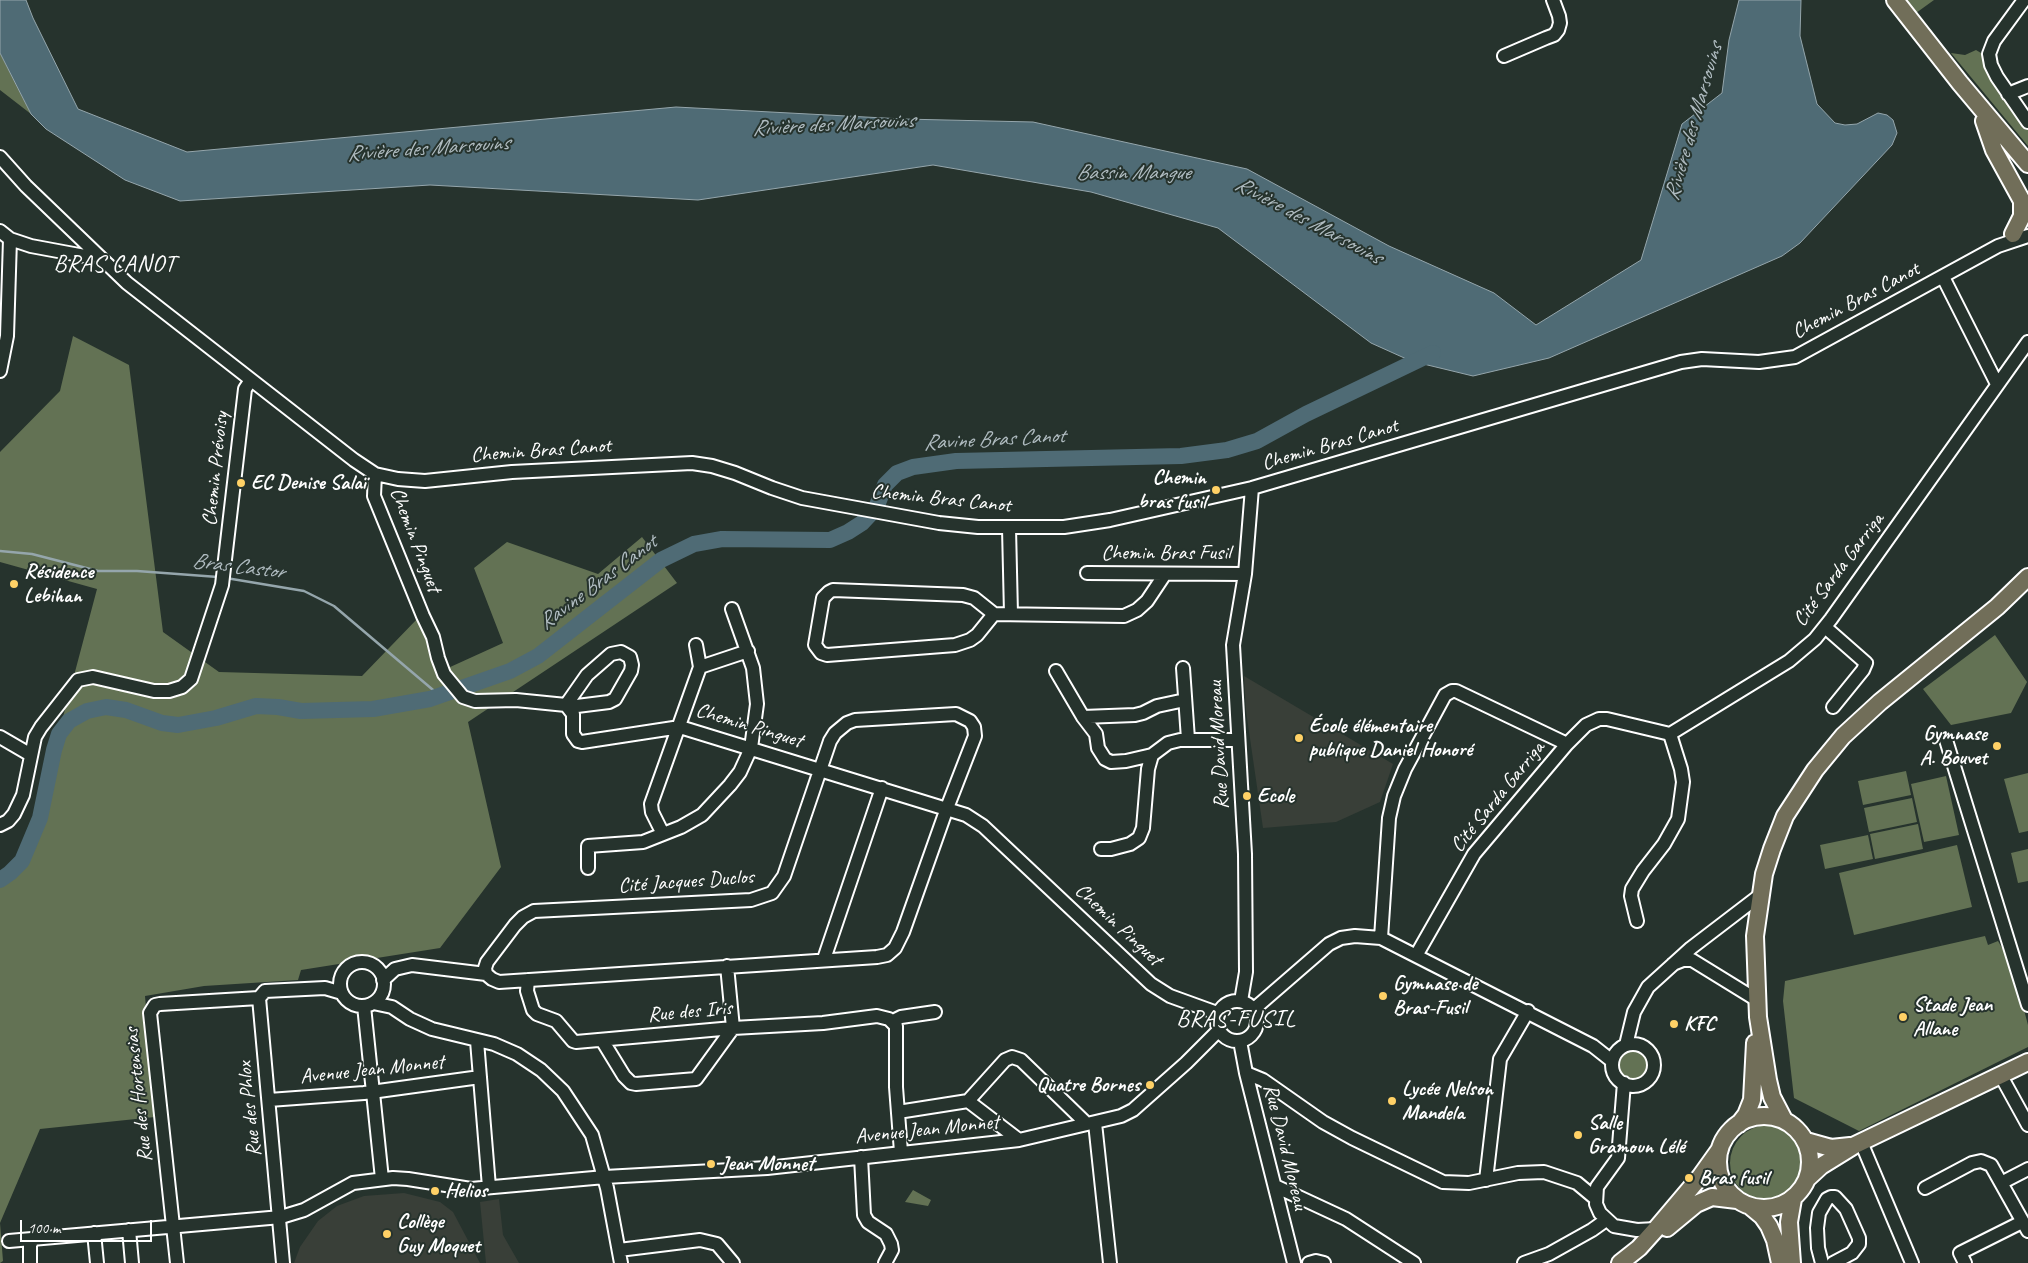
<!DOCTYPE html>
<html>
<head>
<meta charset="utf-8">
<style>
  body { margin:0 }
  #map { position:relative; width:2028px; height:1263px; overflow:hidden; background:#26332d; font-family:Caveat,sans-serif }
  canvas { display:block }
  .scale { position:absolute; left:20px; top:1220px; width:132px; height:22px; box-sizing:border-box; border:2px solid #fff; border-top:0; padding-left:6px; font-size:15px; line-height:18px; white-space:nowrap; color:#fff; -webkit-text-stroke:4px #26332d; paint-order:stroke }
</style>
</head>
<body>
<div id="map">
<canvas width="2028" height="1263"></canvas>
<div class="scale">100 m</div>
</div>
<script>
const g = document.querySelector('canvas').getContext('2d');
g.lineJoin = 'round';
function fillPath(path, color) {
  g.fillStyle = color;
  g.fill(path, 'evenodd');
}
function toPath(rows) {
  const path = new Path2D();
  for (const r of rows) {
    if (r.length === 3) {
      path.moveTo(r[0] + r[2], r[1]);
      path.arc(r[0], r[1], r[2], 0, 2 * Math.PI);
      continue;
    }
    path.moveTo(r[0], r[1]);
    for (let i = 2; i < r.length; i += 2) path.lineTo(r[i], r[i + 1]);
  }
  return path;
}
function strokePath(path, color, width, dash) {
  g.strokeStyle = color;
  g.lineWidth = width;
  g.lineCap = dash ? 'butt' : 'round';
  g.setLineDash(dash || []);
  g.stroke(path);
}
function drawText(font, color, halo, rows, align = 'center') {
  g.font = font + ' Caveat,sans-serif';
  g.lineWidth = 4;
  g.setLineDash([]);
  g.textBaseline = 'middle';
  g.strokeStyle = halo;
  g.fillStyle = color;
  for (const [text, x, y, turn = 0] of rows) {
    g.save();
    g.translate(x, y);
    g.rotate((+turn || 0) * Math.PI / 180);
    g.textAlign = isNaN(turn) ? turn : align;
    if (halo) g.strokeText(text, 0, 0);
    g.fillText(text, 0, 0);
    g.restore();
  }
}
const built = toPath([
  [1244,676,1393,764,1380,802,1336,822,1263,828,1246,711],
  [404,1193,440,1202,453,1212,480,1263,294,1263,300,1247,318,1221,337,1206,364,1196],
  [499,1199,503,1235,519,1263,486,1263,480,1202]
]);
const green = toPath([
  [1907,0,1934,0,1916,13],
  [1976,50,1981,53,1989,73,2028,128,2028,146,1951,53,1965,55],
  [0,53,1,55,31,114,0,90],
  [73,336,129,365,163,632,219,672,362,676,419,617,448,668,503,643,474,568,507,542,598,574,642,537,677,583,468,722,501,867,440,948,301,970,298,980,204,986,145,996,155,1117,40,1129,0,1223,3,1261,0,1263,0,872,12,866,42,796,97,589,0,562,0,452,60,391],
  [1995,635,2027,682,2011,713,1951,725,1923,689],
  [1906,771,1911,795,1863,805,1858,781],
  [2028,773,2028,831,2019,833,2004,779],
  [1946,776,1959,835,1924,842,1911,784],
  [1912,798,1917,822,1869,832,1864,808],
  [1918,824,1923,849,1875,859,1870,834],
  [1868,835,1873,859,1825,869,1820,845],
  [1957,845,1972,907,1854,935,1839,873],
  [2028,849,2028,881,2018,883,2011,853],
  [1985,936,1988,945,1998,941,2012,965,2028,1025,2028,1047,1859,1131,1794,1098,1783,1001,1785,981],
  [1632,1065,16],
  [1768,1163,38],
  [913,1190,931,1200,928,1206,905,1202]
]);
const water = toPath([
  [0,0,26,0,33,18,78,109,187,152,676,107,903,119,1033,122,1247,169,1389,246,1494,293,1536,325,1641,260,1682,124,1722,93,1729,40,1739,0,1801,0,1800,36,1817,104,1835,123,1845,125,1857,124,1878,113,1887,115,1893,120,1897,133,1892,145,1800,243,1782,256,1549,358,1473,376,1411,361,1371,343,1218,228,1091,192,933,165,698,200,430,185,180,201,125,180,46,129,31,114,0,53,0,0]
]);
const stream = toPath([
  [0,551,32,554,98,571,137,571,218,577],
  [226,578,304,591,334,606,439,695]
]);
const river = toPath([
  [0,880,10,873,22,861,40,818,54,750,59,734,69,721,87,711,106,707,126,710,162,723,178,725,216,718,256,706,278,707,301,711,373,709,430,699,510,671,538,656,661,560,694,544,722,539,830,540,848,532,862,523,876,508,885,485,897,473,913,467,956,461,1181,456,1227,450,1257,441,1306,414,1433,353]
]);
const minor = toPath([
  [2024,0,1994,41,1989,54,1991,65,1997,77,2028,122],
  [1504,56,1546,38,1554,35,1558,30,1560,23,1559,16,1553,0],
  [2008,94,2028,86],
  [0,157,26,186,127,283,354,460,375,474,398,479,425,481,512,472,692,463,712,466,735,473,772,488,802,498,939,523,978,527,1064,527,1110,520,1252,488,1681,362,1702,359,1759,362,1795,357,1998,246,2028,236],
  [0,231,10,239,31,246,90,257,94,253],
  [1943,277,1997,384],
  [0,371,7,336,10,239],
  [375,474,374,496,423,616,433,637,438,658,444,674,463,697,475,701,516,700,566,705,573,714,573,734,578,741,582,742,680,727,966,815,983,826,1151,984,1170,996,1217,1013],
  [1009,528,1011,614],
  [1087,573,1245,574],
  [833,590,963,595,974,598,994,614,977,635,970,640,955,645,827,655,821,653,815,645,823,598,829,592,833,590],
  [994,614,1124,616,1137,610,1147,601,1165,574],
  [1825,627,1866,663,1863,670,1833,707],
  [700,667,748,651],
  [1183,668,1188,739],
  [1056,671,1083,717,1096,734,1098,748,1105,759,1111,762,1126,761,1152,755],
  [566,705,587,675,611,654,621,652,630,657,632,665,631,671,615,699,609,702,569,707],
  [1083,717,1135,715,1143,713,1157,706,1185,700],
  [0,737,31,755],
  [1946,740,2028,1005],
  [0,825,8,821,14,814,23,795,35,737,41,727,78,680,93,677,154,691,169,691,182,687,191,679,222,585,245,389,251,380],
  [663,834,652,812,651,804,700,667,696,645],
  [1101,849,1111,849,1130,844,1139,838,1143,828,1148,769,1152,755,1168,743,1180,740,1238,740],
  [588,868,588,846,643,842,681,827,702,815,730,785,740,772,751,748,757,704,753,668,732,609],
  [1637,921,1631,896,1632,889,1643,871,1664,844,1678,819,1683,782,1681,769,1670,734],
  [1381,938,1389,818,1394,796,1405,769,1445,695,1452,691,1456,691,1567,744],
  [1417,954,1474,854,1567,744,1586,725,1599,719,1607,719,1670,734,1789,661,1815,639,1831,619,2028,342],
  [824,959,882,788],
  [362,984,22],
  [1673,964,1683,960,1692,960,1757,1000],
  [383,980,395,969,412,965,486,974,492,979,499,982,877,957,887,955,895,948,903,932,947,808,975,736,974,727,970,721,956,714,855,720,847,723,835,733,830,741,784,876,772,893,751,900,534,911,523,917,515,925,487,962,485,968,486,974],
  [528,980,527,991,533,1010,537,1014,556,1021,573,1041,576,1042,733,1028,823,1023,877,1016,889,1019,896,1026,896,1087,901,1152],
  [259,998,283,1263],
  [259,998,265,991,325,988,342,993],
  [1237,1021,20],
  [1241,1001,1246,972,1245,854,1233,645,1245,574,1252,488],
  [373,1003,392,1007,410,1019,432,1029,494,1044,517,1054,541,1070,563,1091,592,1135,607,1188,621,1263],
  [364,1006,382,1179],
  [1254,1009,1329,944,1341,938,1355,936,1381,938,1593,1046,1612,1061],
  [893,1021,901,1017,935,1012],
  [602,1040,624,1076,631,1083,636,1084,696,1079,733,1028,727,966],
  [477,1041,489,1187],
  [1240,1041,1246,1073,1294,1263],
  [1633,1065,21],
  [1626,1045,1634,1012,1648,987,1691,948,1759,896],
  [1246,1073,1263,1080,1323,1122,1352,1138,1443,1182,1469,1183,1518,1173,1544,1172,1577,1183,1595,1198],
  [2001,1076,2028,1125],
  [1624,1083,1618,1158,1597,1187,1596,1204,1600,1213,1614,1226,1637,1230,1656,1229],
  [269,1100,364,1093,480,1077],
  [968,1101,1019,1140],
  [898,1112,968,1101,1005,1060,1012,1057,1021,1060,1087,1124],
  [1095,1123,1110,1263],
  [1861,1142,1912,1263],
  [861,1157,864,1215,868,1222,886,1234,891,1244,892,1250,885,1263],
  [1486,1180,1500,1059,1528,1011],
  [2001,1183,2028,1169],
  [1275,1186,1346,1219,1414,1263],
  [1925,1188,1972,1163,1981,1161,1991,1165,2028,1231],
  [129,1230,132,1263],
  [94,1233,97,1263],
  [9,1241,281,1217,304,1210,353,1183,393,1178,408,1179,471,1189,605,1177,767,1168,1019,1140,1121,1116,1133,1110,1186,1063,1219,1030],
  [619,1250,700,1240,717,1244,733,1263],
  [30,1263,30,1244,35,1238],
  [177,1263,150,1013,155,1005,160,1004,259,998],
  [1309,1263,1316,1261,1324,1263],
  [1524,1263,1549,1254,1592,1230,1606,1220],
  [1822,1263,1818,1248,1817,1228,1819,1213,1827,1199,1831,1197,1835,1197,1846,1209,1859,1238,1859,1244,1852,1253,1833,1263],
  [1965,1263,1960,1253,2022,1222]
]);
const major = toPath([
  [1895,0,1960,83,2028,164],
  [1984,121,1994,150,2022,201,2022,216,2013,234],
  [1764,1162,46],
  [1784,1120,1772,1097,1768,1080,1758,1017,1755,936,1764,874,1772,849,1785,816,1815,770,1843,736,1880,702,1997,607,2028,577],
  [1739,1124,1746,1115,1752,1100,1755,1043],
  [1806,1141,1831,1148,1850,1146],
  [1808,1178,1821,1166,1855,1145,2028,1062],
  [1750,1206,1762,1216,1769,1226,1775,1240,1780,1263],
  [1667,1228,1696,1204,1712,1197,1737,1200],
  [1620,1263,1639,1248,1656,1229,1700,1177,1720,1149],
  [1792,1263,1789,1222,1793,1199]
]);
const markers = [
  [241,483,5,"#ffd166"],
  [1216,490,5,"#ffd166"],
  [14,584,5,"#ffd166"],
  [1299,738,5,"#ffd166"],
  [1997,746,5,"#ffd166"],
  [1247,796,5,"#ffd166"],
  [1383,996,5,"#ffd166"],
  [1903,1017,5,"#ffd166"],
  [1674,1024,5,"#ffd166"],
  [1150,1085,5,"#ffd166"],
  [1392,1101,5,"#ffd166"],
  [1578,1135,5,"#ffd166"],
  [711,1164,5,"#ffd166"],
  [1689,1178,5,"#ffd166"],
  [435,1191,5,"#ffd166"],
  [387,1234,5,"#ffd166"]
];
const streetNames = [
  ["Chemin Bras Canot",1856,301,-28],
  ["Chemin Bras Canot",1330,445,-16],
  ["Chemin Bras Canot",541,451,-4],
  ["Chemin Prévoisy",216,469,-84],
  ["Chemin Bras Canot",941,499,6],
  ["Chemin Pinguet",415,540,69],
  ["Chemin Bras Fusil",1166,553],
  ["Cité Sarda Garriga",1839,570,-53],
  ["Chemin Pinguet",749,726,17],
  ["Rue David Moreau",1219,745,-93],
  ["Cité Sarda Garriga",1498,797,-51],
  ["Cité Jacques Duclos",686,882,-4],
  ["Chemin Pinguet",1118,925,43],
  ["Rue des Iris",690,1012,-5],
  ["Avenue Jean Monnet",372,1070,-6],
  ["Rue des Hortensias",139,1095,-96],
  ["Rue des Phlox",250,1109,-96],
  ["Avenue Jean Monnet",927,1130,-6],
  ["Rue David Moreau",1285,1147,76]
];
const poiNames = [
  ["Chemin",1206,478,"right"],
  ["bras fusil",1206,502,"right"],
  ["EC Denise Salaï",251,483],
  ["Résidence",24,572],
  ["Lebihan",24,596],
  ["École élémentaire",1309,726],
  ["publique Daniel Honoré",1309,750],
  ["Gymnase",1987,734,"right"],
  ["A. Bouvet",1987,758,"right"],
  ["Ecole",1257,796],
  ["Gymnase de",1393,984],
  ["Bras-Fusil",1393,1008],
  ["Stade Jean",1913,1005],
  ["Allane",1913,1029],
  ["KFC",1684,1024],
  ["Quatre Bornes",1140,1085,"right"],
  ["Lycée Nelson",1402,1089],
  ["Mandela",1402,1113],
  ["Salle",1588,1123],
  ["Gramoun Lélé",1588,1147],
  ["Jean Monnet",721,1164],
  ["Bras fusil",1699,1178],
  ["Helios",445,1191],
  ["Collège",397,1222],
  ["Guy Moquet",397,1246]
];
const waterNames = [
  ["Rivière des Marsouins",1694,122,-74],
  ["Rivière des Marsouins",833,125,-3],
  ["Rivière des Marsouins",428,149,-4],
  ["Bassin Mangue",1133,173],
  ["Rivière des Marsouins",1308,221,28],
  ["Ravine Bras Canot",994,440,-3],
  ["Bras Castor",238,567,7],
  ["Ravine Bras Canot",598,583,-37]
];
const quarterNames = [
  ["BRAS CANOT",115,265],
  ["BRAS-FUSIL",1236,1020]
];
fillPath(built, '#393f38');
fillPath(green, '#637254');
fillPath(water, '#4f6b75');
strokePath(water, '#95a6ac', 1);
strokePath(stream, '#95a6ac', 2.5);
strokePath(river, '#4f6b75', 16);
strokePath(minor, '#fff', 16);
strokePath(major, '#fff', 20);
strokePath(minor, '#26332d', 12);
strokePath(major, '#716e59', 16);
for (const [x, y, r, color] of markers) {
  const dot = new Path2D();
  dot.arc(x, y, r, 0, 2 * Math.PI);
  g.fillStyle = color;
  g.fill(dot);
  strokePath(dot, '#26332d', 2);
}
drawText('21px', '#fff', '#26332d', streetNames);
drawText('bold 21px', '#fff', '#26332d', poiNames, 'left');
drawText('italic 22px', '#b0bcc1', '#26332d', waterNames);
g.letterSpacing = '1px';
drawText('24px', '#fff', '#26332d', quarterNames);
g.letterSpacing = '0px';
</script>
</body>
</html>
